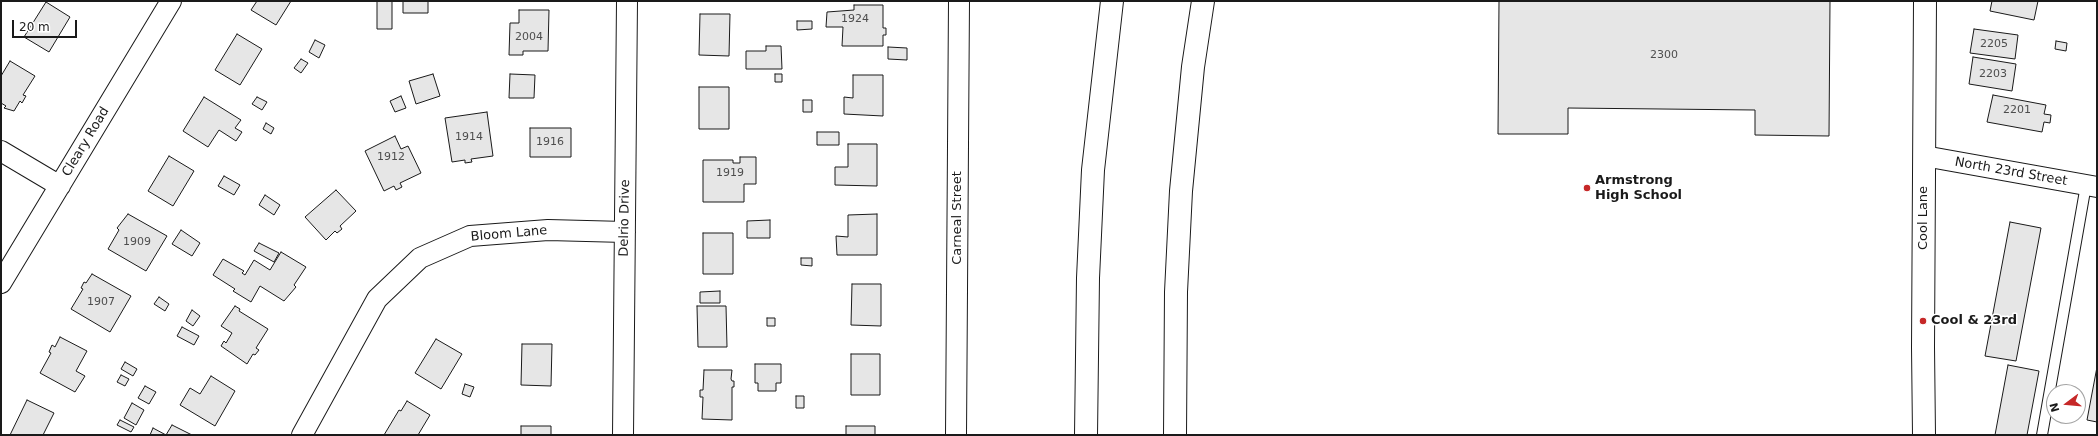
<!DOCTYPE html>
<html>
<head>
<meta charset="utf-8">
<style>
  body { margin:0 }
  #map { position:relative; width:2098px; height:436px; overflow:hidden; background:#fff; font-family:"DejaVu Sans",sans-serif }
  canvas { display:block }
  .frame { position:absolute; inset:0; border:2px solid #1a1a1a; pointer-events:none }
  .north { position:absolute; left:2046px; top:384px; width:40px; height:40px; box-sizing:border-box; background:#fff; border:1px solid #a3a3a3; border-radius:50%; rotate:254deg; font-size:11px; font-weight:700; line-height:16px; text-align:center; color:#1a1a1a }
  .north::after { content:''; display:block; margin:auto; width:14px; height:18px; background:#c62828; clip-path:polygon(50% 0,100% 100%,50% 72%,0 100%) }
  .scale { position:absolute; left:12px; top:20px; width:65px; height:18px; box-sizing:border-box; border:2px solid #1a1a1a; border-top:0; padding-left:5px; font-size:12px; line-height:14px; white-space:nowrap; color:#1a1a1a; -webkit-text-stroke:3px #fff; paint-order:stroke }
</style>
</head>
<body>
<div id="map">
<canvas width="2098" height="436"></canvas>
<div class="frame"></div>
<div class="north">N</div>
<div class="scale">20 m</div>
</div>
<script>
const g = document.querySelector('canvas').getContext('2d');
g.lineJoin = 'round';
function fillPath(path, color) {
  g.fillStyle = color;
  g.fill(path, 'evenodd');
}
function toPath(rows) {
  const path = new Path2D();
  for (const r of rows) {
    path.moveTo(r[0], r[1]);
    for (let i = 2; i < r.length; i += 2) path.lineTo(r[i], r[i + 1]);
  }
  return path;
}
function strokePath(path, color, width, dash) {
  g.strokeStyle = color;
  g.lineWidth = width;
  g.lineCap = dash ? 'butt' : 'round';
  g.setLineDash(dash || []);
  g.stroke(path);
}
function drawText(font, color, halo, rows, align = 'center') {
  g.font = font + ' "DejaVu Sans",sans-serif';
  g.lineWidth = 3;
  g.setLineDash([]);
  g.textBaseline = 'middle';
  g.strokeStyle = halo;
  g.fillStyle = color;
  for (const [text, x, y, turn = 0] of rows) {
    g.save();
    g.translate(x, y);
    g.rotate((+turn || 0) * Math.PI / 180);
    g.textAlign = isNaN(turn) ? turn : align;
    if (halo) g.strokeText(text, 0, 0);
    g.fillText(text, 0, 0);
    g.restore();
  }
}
const building = toPath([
  [257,1,291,1,276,25,251,10,257,1],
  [377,1,392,1,392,29,377,29,377,1],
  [403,1,428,1,428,13,403,13,403,1],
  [1499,1,1830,1,1829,136,1755,135,1755,110,1568,108,1568,134,1498,134,1499,1],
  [1992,1,2038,1,2034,20,1990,11,1992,1],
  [46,2,70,17,49,52,24,37,46,2],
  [854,5,883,5,883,28,886,28,886,35,883,35,883,46,842,46,843,27,826,27,827,12,854,10,854,5],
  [519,10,549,10,548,51,523,51,523,55,509,55,510,23,519,23,519,10],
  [700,14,730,14,729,56,699,55,700,14],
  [797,21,812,21,812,29,797,30,797,21],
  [1974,29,2018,35,2015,59,1970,53,1974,29],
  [237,34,262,49,240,85,215,70,237,34],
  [315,40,325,45,319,58,309,52,315,40],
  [2056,41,2067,43,2066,51,2055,49,2056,41],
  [766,46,781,46,782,69,746,69,746,51,766,51,766,46],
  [888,47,907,48,907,60,888,59,888,47],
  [1973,57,2016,64,2012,91,1969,84,1973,57],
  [301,59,308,63,301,73,294,68,301,59],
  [10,61,35,76,23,95,26,96,22,103,20,101,14,111,4,108,6,106,1,103,1,76,10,61],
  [433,74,440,96,416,104,409,81,433,74],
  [510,74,535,75,534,98,509,98,510,74],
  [775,74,782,74,782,82,775,82,775,74],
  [853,75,883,75,883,116,844,114,844,97,853,98,853,75],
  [699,87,729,87,729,129,699,129,699,87],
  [1993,95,2046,105,2044,114,2051,115,2050,123,2044,122,2042,132,1987,122,1993,95],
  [401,96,406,108,395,112,390,101,401,96],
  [204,97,241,120,235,128,242,132,236,141,219,130,208,147,183,131,204,97],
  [257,97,267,102,262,110,252,104,257,97],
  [803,100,812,100,812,112,803,112,803,100],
  [487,112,493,156,471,159,472,162,465,163,465,160,452,162,445,118,487,112],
  [266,123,274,128,271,134,263,129,266,123],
  [530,128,571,128,571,157,530,157,530,128],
  [817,132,839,132,839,145,817,145,817,132],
  [395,136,401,149,408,146,421,173,400,183,402,187,396,190,394,186,384,191,365,151,395,136],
  [848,144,877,144,877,186,835,185,835,167,848,167,848,144],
  [169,156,194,171,173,206,148,191,169,156],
  [740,157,756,157,756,184,744,184,744,202,703,202,703,160,733,160,733,163,740,163,740,157],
  [224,176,240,185,234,195,218,186,224,176],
  [336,190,356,211,340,226,342,229,337,233,335,231,326,240,305,217,336,190],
  [265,195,280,205,274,215,259,205,265,195],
  [128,214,167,236,146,271,108,249,119,230,117,228,128,214],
  [877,214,877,255,837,255,836,236,848,237,848,215,877,214],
  [770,220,770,238,747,238,747,221,770,220],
  [2010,222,2041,228,2016,361,1985,356,2010,222],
  [181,230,200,243,192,256,172,244,181,230],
  [703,233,733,233,733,274,703,274,703,233],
  [259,243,279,253,274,262,254,251,259,243],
  [281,252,306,267,294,285,296,287,284,301,260,286,251,302,233,291,235,289,213,275,223,259,244,271,242,273,245,275,254,260,270,270,281,252],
  [801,258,812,258,812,266,801,265,801,258],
  [92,274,131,296,110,332,71,309,83,289,81,288,84,282,86,283,92,274],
  [852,284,881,284,881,326,851,325,852,284],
  [720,291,720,303,700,303,700,292,720,291],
  [159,297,169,304,165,311,154,304,159,297],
  [235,306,240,309,239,311,268,329,256,348,259,350,255,355,253,354,247,364,221,346,224,341,226,343,232,333,221,326,235,306],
  [697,306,726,306,727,347,698,347,697,306],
  [192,310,200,316,193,326,186,321,192,310],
  [767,318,775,318,775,326,767,326,767,318],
  [182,327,199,336,194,345,177,336,182,327],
  [60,337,87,351,76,371,85,376,75,392,40,373,51,353,49,352,52,345,55,347,60,337],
  [436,339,462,354,441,389,415,373,436,339],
  [522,344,552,344,551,386,521,385,522,344],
  [851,354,880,354,880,395,851,395,851,354],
  [125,362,137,369,133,376,121,369,125,362],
  [755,364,781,364,781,383,776,383,776,391,758,391,758,383,755,383,755,364],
  [2008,365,2039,371,2027,435,1995,435,2008,365],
  [2097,367,2097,422,2087,420,2097,367],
  [704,370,732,370,731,379,732,381,734,381,734,387,732,387,732,420,702,419,703,397,700,397,700,390,703,390,704,370],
  [121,375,129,379,125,386,117,382,121,375],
  [211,376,235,391,215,426,180,405,190,388,200,394,211,376],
  [465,384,474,387,470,397,462,394,465,384],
  [145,386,156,392,149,404,138,398,145,386],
  [796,396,804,396,804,408,796,408,796,396],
  [27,400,54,413,43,435,10,435,27,400],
  [407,401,430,415,418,435,384,435,399,410,401,411,407,401],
  [132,403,144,410,136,425,124,418,132,403],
  [120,420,134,427,131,432,117,425,120,420],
  [172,425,192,435,166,435,172,425],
  [521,426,551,426,551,435,521,435,521,426],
  [846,426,875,426,875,435,846,435,846,426],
  [153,428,166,435,150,435,153,428]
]);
const lane = toPath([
  [2042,435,2086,185]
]);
const street = toPath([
  [1,151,60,186],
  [1924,156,2097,187],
  [1,283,171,1],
  [302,435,377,299,420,258,470,236,548,230,625,232],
  [623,435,627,1],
  [956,435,959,1]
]);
const secondary = toPath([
  [1924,435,1923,347,1925,1]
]);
const highway = toPath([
  [1086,435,1088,278,1093,170,1112,1],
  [1175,435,1176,292,1181,191,1193,67,1203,1]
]);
const markers = [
  [1587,188,4,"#c62828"],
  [1923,321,4,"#c62828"]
];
const numberNames = [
  ["1924",855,19],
  ["2004",529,37],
  ["2205",1994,44],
  ["2300",1664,55],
  ["2203",1993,74],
  ["2201",2017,110],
  ["1914",469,137],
  ["1916",550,142],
  ["1912",391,157],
  ["1919",730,173],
  ["1909",137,242],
  ["1907",101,302]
];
const streetNames = [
  ["Cleary Road",86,142,-59],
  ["North 23rd Street",2011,172,10],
  ["Delrio Drive",625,218,-89],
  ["Carneal Street",958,218,-90],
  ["Cool Lane",1924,218,-90],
  ["Bloom Lane",509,234,-5]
];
const poiNames = [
  ["Armstrong",1595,181],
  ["High School",1595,196],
  ["Cool & 23rd",1931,321]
];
fillPath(building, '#e6e6e6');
strokePath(building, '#1a1a1a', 1);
strokePath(lane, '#1a1a1a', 12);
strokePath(street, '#1a1a1a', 22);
strokePath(secondary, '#1a1a1a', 24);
strokePath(highway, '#1a1a1a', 24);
strokePath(lane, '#fff', 10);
strokePath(street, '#fff', 20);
strokePath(secondary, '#fff', 22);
strokePath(highway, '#fff', 22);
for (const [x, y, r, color] of markers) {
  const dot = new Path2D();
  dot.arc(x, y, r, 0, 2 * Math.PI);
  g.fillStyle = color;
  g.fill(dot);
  strokePath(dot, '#fff', 1.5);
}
drawText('11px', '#4d4d4d', null, numberNames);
drawText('13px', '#1a1a1a', '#fff', streetNames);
drawText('bold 13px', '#1a1a1a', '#fff', poiNames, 'left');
</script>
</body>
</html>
